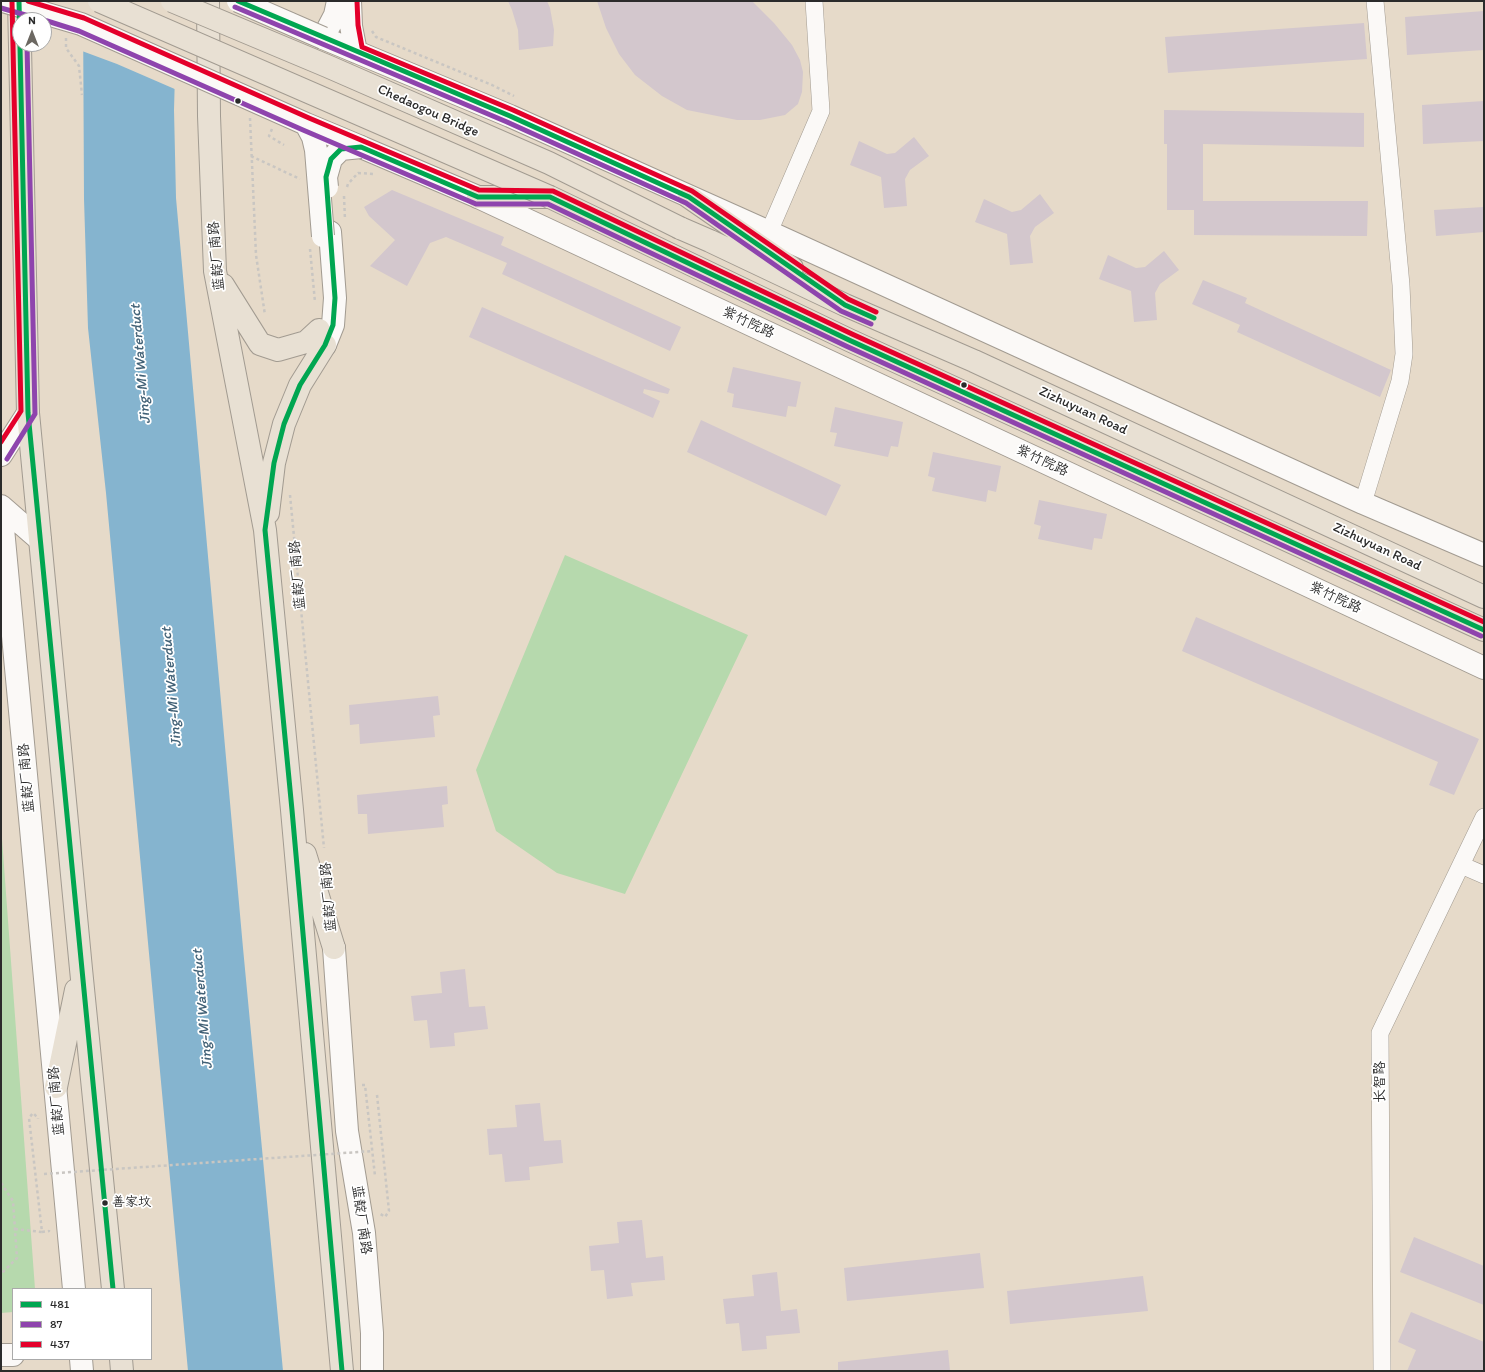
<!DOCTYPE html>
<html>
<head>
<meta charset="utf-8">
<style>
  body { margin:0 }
  #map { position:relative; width:1485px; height:1372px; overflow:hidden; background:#e6dac9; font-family:Itim,sans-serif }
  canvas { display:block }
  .frame { position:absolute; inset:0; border:2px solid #2b2b2b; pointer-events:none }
  .legend { position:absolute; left:12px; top:1288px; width:140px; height:72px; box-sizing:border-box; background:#fff; border:1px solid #aaa; margin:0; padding:5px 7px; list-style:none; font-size:12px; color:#2b2b2b }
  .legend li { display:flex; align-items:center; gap:8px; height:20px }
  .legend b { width:20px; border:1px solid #aaa }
  .north { position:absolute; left:12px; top:12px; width:40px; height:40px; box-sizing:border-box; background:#fff; border:1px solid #aaa; border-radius:50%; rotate:0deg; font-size:11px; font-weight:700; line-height:16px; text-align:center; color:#2b2b2b }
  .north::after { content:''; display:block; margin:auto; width:14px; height:18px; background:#6c6862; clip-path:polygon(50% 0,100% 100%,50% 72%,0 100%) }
</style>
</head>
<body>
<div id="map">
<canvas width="1485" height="1372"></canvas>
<div class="frame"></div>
<ul class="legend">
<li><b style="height:5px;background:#00a651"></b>481</li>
<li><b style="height:5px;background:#8e44ad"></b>87</li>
<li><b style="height:5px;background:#e4002b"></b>437</li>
</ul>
<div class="north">N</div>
</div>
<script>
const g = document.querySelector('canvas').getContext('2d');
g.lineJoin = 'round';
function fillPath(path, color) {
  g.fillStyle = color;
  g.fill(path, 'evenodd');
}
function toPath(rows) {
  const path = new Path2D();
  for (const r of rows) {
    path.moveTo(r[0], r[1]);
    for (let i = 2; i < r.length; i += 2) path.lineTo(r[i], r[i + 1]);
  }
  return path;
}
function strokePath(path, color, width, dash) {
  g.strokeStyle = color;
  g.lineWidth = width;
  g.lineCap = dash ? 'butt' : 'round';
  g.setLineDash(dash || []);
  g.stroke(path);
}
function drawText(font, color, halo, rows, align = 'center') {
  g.font = font + ' Itim,"LXGW WenKai TC",sans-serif';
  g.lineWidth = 3.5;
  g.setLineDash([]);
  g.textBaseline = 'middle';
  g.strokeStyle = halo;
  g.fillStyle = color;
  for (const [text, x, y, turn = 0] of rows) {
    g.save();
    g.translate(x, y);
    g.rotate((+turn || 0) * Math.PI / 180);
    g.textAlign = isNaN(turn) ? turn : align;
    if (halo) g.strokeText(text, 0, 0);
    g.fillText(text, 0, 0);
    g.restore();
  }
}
const green = toPath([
  [565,555,748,635,625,894,557,873,496,831,476,770],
  [1,825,35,1289,13,1289,13,1312,1,1313]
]);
const water = toPath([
  [83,1,177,1,174,110,176,198,243,948,283,1371,188,1371,106,493,88,328,84,199]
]);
const pier = toPath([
  [81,1,179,1,177,90,117,64,82,51]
]);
const building = toPath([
  [508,1,547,1,550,8,554,30,553,46,519,50,518,30,512,10],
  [597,1,752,1,774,23,792,45,800,60,803,72,802,92,798,104,785,115,760,120,737,120,687,110,662,96,635,75,619,54,606,28],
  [1484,11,1484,50,1407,55,1405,17],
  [1364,23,1367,59,1168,73,1165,37],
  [1484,101,1484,141,1423,144,1422,105],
  [1164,110,1364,113,1364,147,1203,144,1203,201,1368,201,1367,236,1194,235,1194,210,1167,210,1167,144,1164,144],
  [914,137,929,156,910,170,905,179,907,206,884,208,881,177,850,165,859,141,887,154,895,153],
  [392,190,504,237,501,245,681,327,670,351,502,274,507,263,446,237,430,243,407,286,370,266,395,240,369,216,364,207],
  [1040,194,1054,213,1035,227,1030,236,1033,263,1010,265,1007,234,975,222,984,199,1012,212,1021,210],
  [1484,207,1484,232,1436,236,1434,210],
  [1164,251,1179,270,1160,284,1155,293,1157,320,1134,322,1131,291,1099,279,1108,255,1136,268,1145,267],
  [1203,280,1247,298,1245,303,1391,370,1380,397,1237,332,1240,325,1192,304],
  [482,307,670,389,668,394,644,389,643,393,660,401,653,418,469,337],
  [733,367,801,382,796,407,788,406,786,417,732,407,734,394,727,392],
  [835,407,903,422,898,447,891,446,888,457,834,446,837,433,830,432],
  [701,420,841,485,826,516,687,452],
  [933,452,1001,466,996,492,988,490,986,502,932,491,935,478,928,476],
  [1039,500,1107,514,1102,539,1094,538,1092,550,1038,539,1041,526,1034,524],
  [1196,617,1479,739,1454,795,1429,785,1438,762,1182,651],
  [438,696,440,715,433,716,435,737,360,744,359,724,350,725,349,705],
  [447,786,448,804,442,805,444,827,368,834,367,814,358,814,357,795],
  [465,969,469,1007,485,1006,488,1029,454,1033,455,1046,430,1048,427,1020,414,1021,411,996,442,993,440,972],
  [540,1103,544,1141,561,1140,563,1163,529,1167,530,1180,505,1182,502,1154,489,1155,487,1129,517,1127,515,1105],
  [642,1220,646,1258,663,1256,665,1280,631,1283,633,1296,607,1299,604,1270,591,1271,589,1246,619,1243,617,1222],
  [1414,1237,1484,1266,1484,1305,1400,1272],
  [980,1253,984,1288,847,1301,844,1268],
  [777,1272,781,1311,797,1309,800,1333,766,1336,767,1349,742,1351,739,1323,726,1324,723,1299,754,1296,752,1275],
  [1143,1276,1148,1311,1010,1324,1007,1291],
  [1411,1312,1484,1342,1484,1371,1407,1371,1416,1350,1398,1342],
  [948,1350,950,1371,838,1371,838,1362]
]);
const path = toPath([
  [372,31,376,37,492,85,514,96],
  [66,38,66,48,79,66,82,95],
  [250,118,256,255,265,315],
  [272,129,269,136,284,145],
  [251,156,300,179],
  [347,187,348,184,358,173,375,174],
  [344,196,345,220],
  [310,249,315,302],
  [290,495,324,848],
  [362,1085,365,1085,375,1176],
  [377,1095,389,1211,385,1217,379,1213],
  [1,1183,13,1201,17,1258,1,1274],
  [15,1229,42,1232,29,1118,33,1113,38,1118,38,1119],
  [42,1232,49,1231,49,1230]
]);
const minor = toPath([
  [769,232,821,111,814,1],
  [1363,503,1400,381,1404,354,1401,285,1375,1],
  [1461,865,1484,875],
  [1382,1371,1380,1033,1484,817]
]);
const tertiary = toPath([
  [338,1,335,15,323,38,510,116,769,232,1363,503,1484,555],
  [350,1,351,26,356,52],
  [361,147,478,197,1484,668],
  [325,345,333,325,335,298,330,232],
  [1,455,28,413],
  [1,506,40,540],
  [1,507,74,1289],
  [334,948,347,1131,364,1233,372,1333,372,1371],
  [1,1355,13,1355],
  [81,1359,82,1371]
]);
const trunk = toPath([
  [19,1,28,413,81,969,113,1289],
  [208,1,209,116,215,271,265,530,292,810,342,1371],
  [478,197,550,197,849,340,1484,630],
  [689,197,792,268],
  [680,228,710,241,845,305,974,361,1484,597],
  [223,285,260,344,278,350,306,342,319,330],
  [268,513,274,463,284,424,300,385,325,345],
  [305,854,334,948],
  [56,1087,76,990],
  [121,1359,122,1371]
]);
const pathBridge = toPath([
  [44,1174,373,1151]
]);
const tertiaryBridge = toPath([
  [3,1,81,24,306,124,361,147],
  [238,1,323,38],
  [306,124,313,137,316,150,323,236],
  [327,187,326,177,331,159,341,149,361,147]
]);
const trunkBridge = toPath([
  [99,1,550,197],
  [172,1,327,66,549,163,680,228]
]);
const bus1 = toPath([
  [19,1,28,413,113,1289],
  [238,1,510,116,689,197,845,305,874,318],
  [342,1371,292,810,265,530,274,463,284,424,300,385,325,345,333,325,335,298,326,177,331,159,341,149,361,147,478,197,550,197,849,340,1484,630]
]);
const bus2 = toPath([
  [235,7,507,122,686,203,841,311,871,324],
  [1,8,43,20],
  [44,20,79,31,303,130,476,204,548,204,846,346,1481,636],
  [7,459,35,414,27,44]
]);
const bus3 = toPath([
  [28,1,84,18,309,118,479,190,553,191,852,334,1484,622],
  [357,1,358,25,362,47,513,110,692,191,848,299,876,312],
  [1,442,21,411,12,1]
]);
const markers = [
  [238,101,3.5,"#2b2b2b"],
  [964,385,3.5,"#2b2b2b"],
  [105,1203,3.5,"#2b2b2b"]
];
const busNames = [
  ["善家坟",112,1203]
];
const streetNames = [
  ["Chedaogou Bridge",428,111,24],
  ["蓝靛厂南路",217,256,-95],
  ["紫竹院路",748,323,25],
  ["Zizhuyuan Road",1083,411,25],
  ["紫竹院路",1042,461,25],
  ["Zizhuyuan Road",1377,547,25],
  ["蓝靛厂南路",298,575,-95],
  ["紫竹院路",1335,598,25],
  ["蓝靛厂南路",27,778,-95],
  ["蓝靛厂南路",329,897,-95],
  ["长智路",1380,1082,-90],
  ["蓝靛厂南路",57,1101,-95],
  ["蓝靛厂南路",361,1220,82]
];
const waterNames = [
  ["Jing-Mi Waterduct",141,364,-95],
  ["Jing-Mi Waterduct",172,687,-95],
  ["Jing-Mi Waterduct",203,1009,-95]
];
fillPath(green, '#b6d9ad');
fillPath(water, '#85b4cf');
fillPath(pier, '#e6dac9');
fillPath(building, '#d3c7cd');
strokePath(minor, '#a29b91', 18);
strokePath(tertiary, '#a29b91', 24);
strokePath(trunk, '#a29b91', 24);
strokePath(path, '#c9c6c2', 2.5, [3, 3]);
strokePath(minor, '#fbf9f7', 17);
strokePath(tertiary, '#fbf9f7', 22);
strokePath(trunk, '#e8e0d3', 22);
strokePath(tertiaryBridge, '#a29b91', 24, []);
strokePath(trunkBridge, '#a29b91', 24, []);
strokePath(pathBridge, '#c9c6c2', 2.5, [3, 3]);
strokePath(tertiaryBridge, '#fbf9f7', 22);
strokePath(trunkBridge, '#e8e0d3', 22);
strokePath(bus1, '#00a651', 5);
strokePath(bus2, '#8e44ad', 5);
strokePath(bus3, '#e4002b', 5);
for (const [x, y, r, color] of markers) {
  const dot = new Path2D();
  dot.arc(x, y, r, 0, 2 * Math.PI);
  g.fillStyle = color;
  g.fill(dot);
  strokePath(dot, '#fff', 1.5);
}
drawText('13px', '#2b2b2b', '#fff', busNames, 'left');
drawText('14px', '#2b2b2b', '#fff', streetNames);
drawText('italic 15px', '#416176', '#fff', waterNames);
</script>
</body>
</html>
